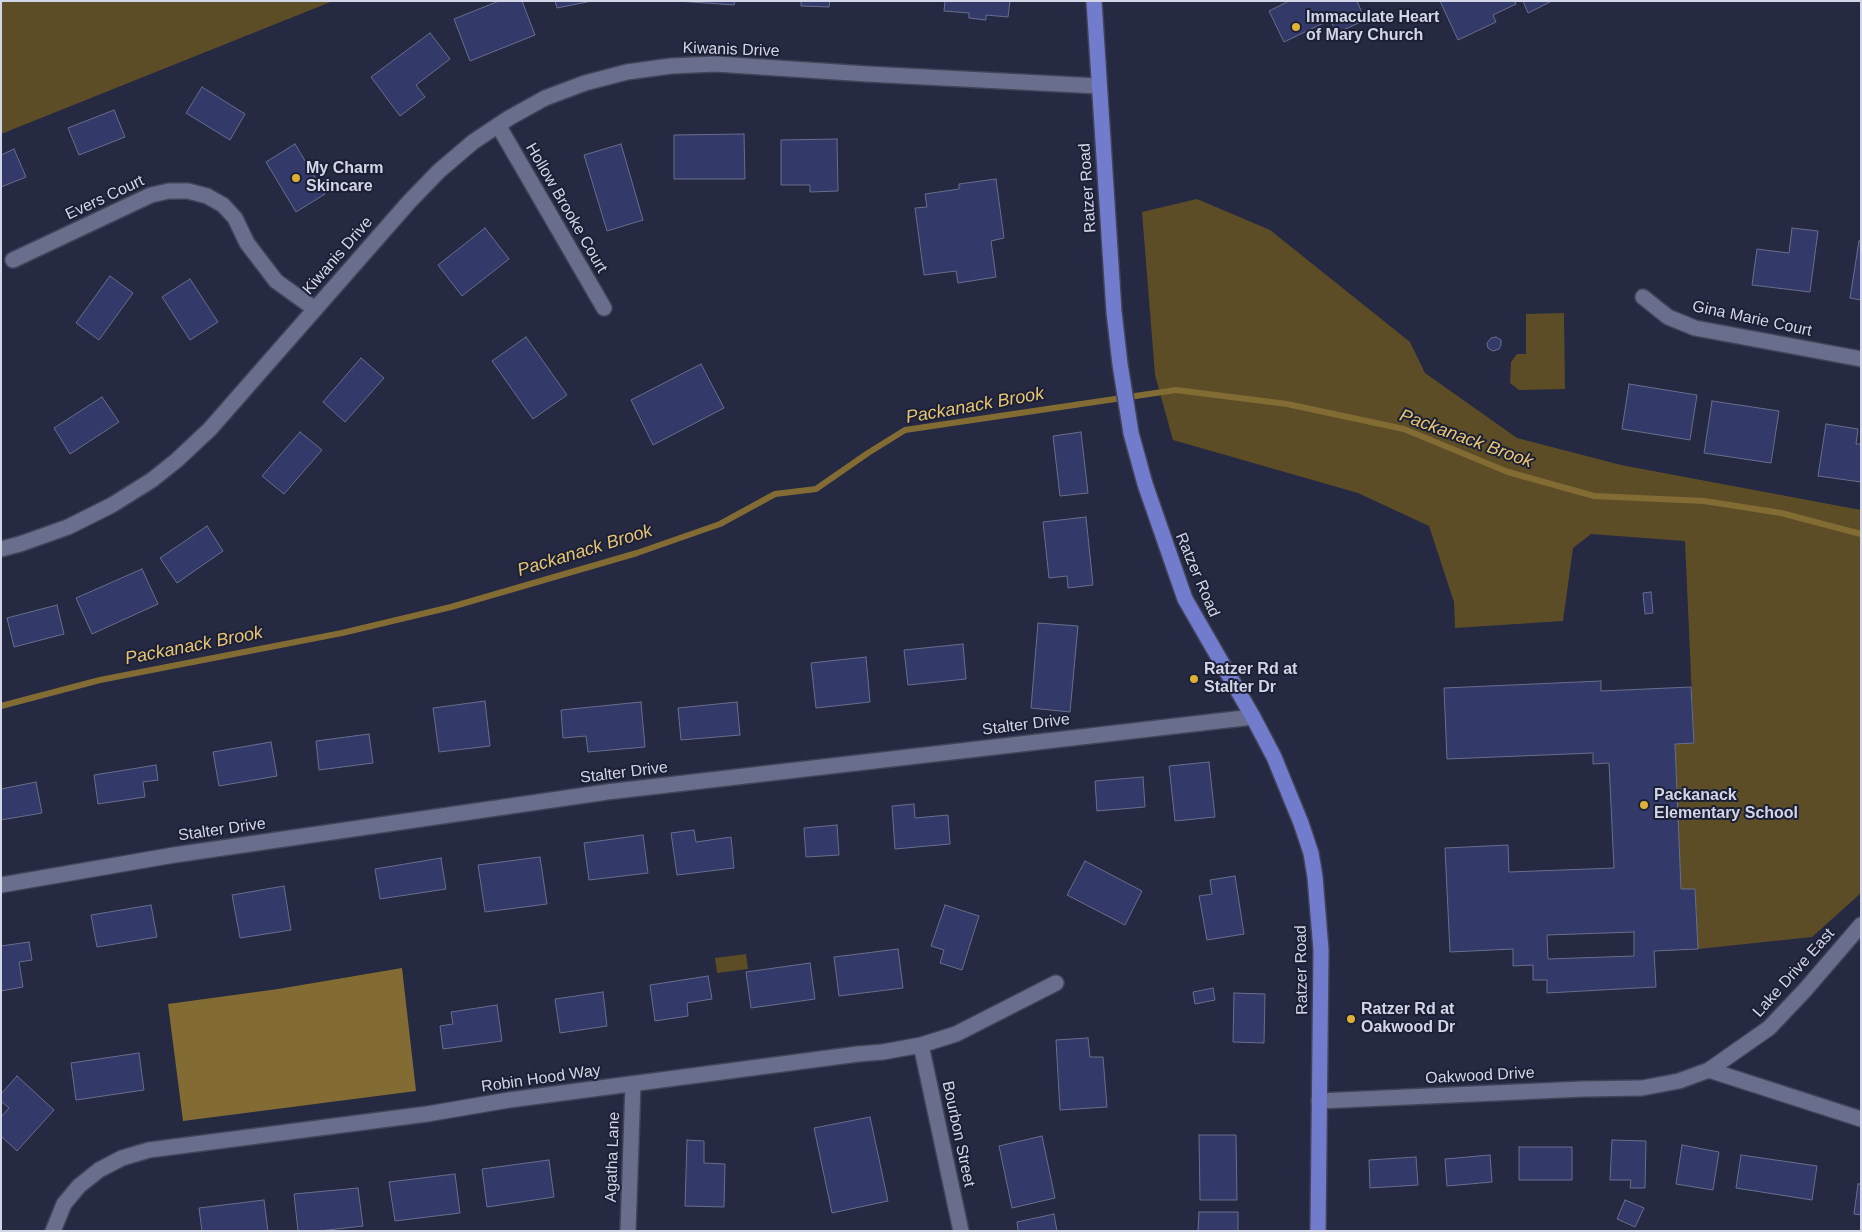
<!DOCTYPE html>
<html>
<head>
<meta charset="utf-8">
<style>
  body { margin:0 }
  #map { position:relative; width:1862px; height:1232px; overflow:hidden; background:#252942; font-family:Helvetica,sans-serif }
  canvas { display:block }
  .frame { position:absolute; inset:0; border:2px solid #d2d6e6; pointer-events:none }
</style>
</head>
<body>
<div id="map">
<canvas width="1862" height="1232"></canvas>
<div class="frame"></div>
</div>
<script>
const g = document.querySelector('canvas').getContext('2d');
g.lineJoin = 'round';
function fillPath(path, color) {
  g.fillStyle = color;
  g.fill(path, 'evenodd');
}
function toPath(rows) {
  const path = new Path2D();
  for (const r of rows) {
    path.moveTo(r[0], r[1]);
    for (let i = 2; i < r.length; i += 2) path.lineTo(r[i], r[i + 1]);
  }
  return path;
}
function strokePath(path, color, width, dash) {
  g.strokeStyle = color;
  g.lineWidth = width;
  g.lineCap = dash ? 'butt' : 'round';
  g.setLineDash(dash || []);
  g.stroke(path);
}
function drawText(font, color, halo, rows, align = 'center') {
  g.font = font + ' Helvetica,sans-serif';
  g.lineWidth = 4;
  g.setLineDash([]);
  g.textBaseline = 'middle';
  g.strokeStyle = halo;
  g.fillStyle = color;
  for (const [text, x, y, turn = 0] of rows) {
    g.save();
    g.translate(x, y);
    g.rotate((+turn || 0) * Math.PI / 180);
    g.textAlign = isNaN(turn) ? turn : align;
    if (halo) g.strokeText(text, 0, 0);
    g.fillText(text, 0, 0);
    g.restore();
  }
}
const green = toPath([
  [1,1,333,1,1,134],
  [1197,199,1270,230,1410,342,1425,373,1517,438,1621,465,1861,510,1861,893,1812,937,1698,949,1695,889,1681,889,1675,744,1694,743,1685,541,1591,534,1573,548,1563,621,1455,628,1454,602,1429,526,1358,493,1173,440,1155,375,1142,212],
  [1564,313,1565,389,1519,390,1510,383,1511,362,1517,354,1526,354,1526,314],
  [746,954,748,969,717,973,715,958]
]);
const water = toPath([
  [402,968,416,1091,183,1121,168,1004,278,989]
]);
const stream = toPath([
  [1,706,100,680,342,633,451,607,637,553,720,524,775,494,816,489,868,453,905,430,1176,390,1287,404,1404,429,1508,472,1594,496,1704,501,1781,513,1861,534]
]);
const building = toPath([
  [499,1,522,1,535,35,470,61,454,19,499,1],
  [555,1,592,1,557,8,555,1],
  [677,1,735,1,734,5,677,1],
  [801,1,830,1,829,7,801,6,801,1],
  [945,1,1010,1,1008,17,986,15,986,20,969,18,969,13,944,11,945,1],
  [1289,1,1357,1,1365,20,1337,33,1330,20,1284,42,1269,11,1289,1],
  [1440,1,1515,1,1516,4,1493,15,1496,22,1458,40,1440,1],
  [1523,1,1552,1,1528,13,1523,1],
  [430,33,450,59,416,85,425,97,400,116,371,77,430,33],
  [202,87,245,114,230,140,186,113,202,87],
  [114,110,125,137,79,155,68,128,114,110],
  [744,134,745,179,674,179,674,135,744,134],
  [837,139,838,191,810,192,810,185,781,185,781,140,837,139],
  [295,144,325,194,296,212,266,162,295,144],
  [621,144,643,220,607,231,584,155,621,144],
  [14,149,26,177,1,187,1,155,14,149],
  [996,179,1004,238,991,241,996,277,958,283,956,271,924,275,915,208,927,207,925,194,959,189,959,184,996,179],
  [485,228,509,259,462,296,438,265,485,228],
  [1792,228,1818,231,1810,292,1752,285,1757,249,1789,253,1792,228],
  [1859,241,1861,241,1861,300,1850,298,1859,241],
  [110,276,133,293,99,340,76,323,110,276],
  [190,279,218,322,190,340,162,297,190,279],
  [526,337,567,395,533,419,492,361,526,337],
  [1496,337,1501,340,1501,345,1499,349,1493,351,1488,348,1487,343,1491,338,1496,337],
  [361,358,384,378,345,422,323,402,361,358],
  [701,364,724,408,653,445,631,400,701,364],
  [1629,384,1697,395,1690,440,1622,429,1629,384],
  [102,397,119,422,70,454,54,428,102,397],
  [1712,401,1779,411,1771,463,1704,453,1712,401],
  [1826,424,1858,429,1856,444,1861,444,1861,482,1818,476,1826,424],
  [300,432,322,450,284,494,262,476,300,432],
  [1081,432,1088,493,1060,496,1053,436,1081,432],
  [1086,517,1093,585,1068,588,1067,576,1049,578,1043,522,1086,517],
  [207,526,223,551,177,583,160,558,207,526],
  [142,569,158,604,92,634,76,598,142,569],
  [1651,592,1653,613,1645,614,1643,593,1651,592],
  [57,605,64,634,14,647,7,618,57,605],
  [1038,623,1078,626,1070,712,1031,708,1038,623],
  [963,644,966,679,908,685,904,650,963,644],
  [866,657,870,702,816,708,811,663,866,657],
  [1601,681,1601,691,1691,687,1694,743,1675,744,1681,889,1695,889,1698,949,1654,951,1656,987,1547,993,1547,980,1533,980,1533,965,1513,966,1513,949,1450,952,1445,848,1508,845,1509,872,1614,868,1609,763,1593,764,1593,753,1447,759,1444,688,1601,681],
  [1634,932,1634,956,1548,959,1547,935,1634,932],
  [485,701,490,746,439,752,433,708,485,701],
  [641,702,645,747,588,752,586,736,563,738,561,710,641,702],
  [737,702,740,735,681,740,678,708,737,702],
  [369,734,373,763,319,770,316,741,369,734],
  [271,742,277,776,219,786,213,752,271,742],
  [1209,762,1215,817,1175,821,1169,766,1209,762],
  [156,765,158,780,143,782,145,797,98,804,94,775,156,765],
  [1143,777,1145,807,1097,811,1095,781,1143,777],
  [36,782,42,813,1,820,1,789,36,782],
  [914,804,915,818,948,815,950,844,895,849,892,806,914,804],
  [837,825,839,855,806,857,804,828,837,825],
  [694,830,696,842,731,837,734,868,677,875,671,833,694,830],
  [643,835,648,873,589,880,584,843,643,835],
  [540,857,547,904,485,912,478,865,540,857],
  [441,858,446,889,380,899,375,869,441,858],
  [1085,861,1142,891,1125,925,1067,895,1085,861],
  [1235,876,1244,934,1207,940,1199,896,1212,894,1210,880,1235,876],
  [284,886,291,930,240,938,232,895,284,886],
  [151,905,157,937,97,947,91,915,151,905],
  [945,905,979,916,962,970,940,963,944,950,931,946,945,905],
  [29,942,32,960,19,962,23,987,1,991,1,946,29,942],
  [898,949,903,988,839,996,834,957,898,949],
  [810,963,815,999,751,1008,746,972,810,963],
  [708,976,712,999,687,1003,688,1016,655,1021,650,985,708,976],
  [1213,988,1215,1000,1195,1004,1193,992,1213,988],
  [603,992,607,1026,560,1033,555,999,603,992],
  [1234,993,1265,994,1264,1043,1233,1042,1234,993],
  [497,1005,502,1041,443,1049,440,1026,453,1024,451,1012,497,1005],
  [1088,1038,1090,1057,1103,1057,1107,1107,1060,1110,1056,1040,1088,1038],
  [139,1053,144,1090,76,1100,71,1063,139,1053],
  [17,1076,54,1110,17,1151,1,1136,1,1117,9,1108,1,1101,1,1094,17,1076],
  [870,1117,888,1201,832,1213,814,1128,870,1117],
  [1199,1135,1236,1135,1237,1200,1200,1200,1199,1135],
  [1042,1136,1055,1198,1012,1208,999,1146,1042,1136],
  [687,1140,704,1141,704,1163,725,1164,724,1207,685,1206,687,1140],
  [1612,1140,1646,1141,1645,1188,1630,1188,1631,1180,1610,1180,1612,1140],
  [1682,1145,1719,1152,1713,1190,1676,1184,1682,1145],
  [1519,1147,1572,1147,1572,1180,1519,1180,1519,1147],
  [1490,1155,1492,1182,1447,1186,1445,1159,1490,1155],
  [1741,1155,1817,1166,1812,1200,1736,1188,1741,1155],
  [1416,1157,1418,1185,1370,1188,1369,1160,1416,1157],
  [549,1160,554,1197,487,1207,482,1169,549,1160],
  [455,1174,460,1213,395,1221,389,1182,455,1174],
  [1858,1184,1861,1184,1861,1215,1854,1214,1858,1184],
  [358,1188,363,1226,319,1231,298,1231,294,1194,358,1188],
  [264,1200,268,1231,202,1231,199,1208,264,1200],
  [1625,1200,1644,1208,1635,1227,1617,1219,1625,1200],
  [1199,1212,1238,1212,1238,1231,1198,1231,1199,1212],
  [1054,1214,1057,1231,1018,1231,1017,1222,1054,1214]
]);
const minor = toPath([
  [498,125,604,308],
  [13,260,151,195,169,191,188,191,207,196,223,205,235,218,247,243,276,281,315,309],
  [1643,297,1668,317,1695,328,1861,359],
  [1,549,20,544,68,527,112,505,152,480,177,460,210,429,409,202,439,171,473,142,509,118,545,98,585,83,627,72,671,66,716,64,867,74,1098,86],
  [1,885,174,855,607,792,1253,717],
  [921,1045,961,1231],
  [1709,1070,1861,1119],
  [1319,1101,1583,1089,1642,1088,1679,1081,1709,1070,1769,1028,1805,990,1861,925],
  [53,1231,64,1204,79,1186,99,1170,122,1158,149,1150,427,1114,509,1100,858,1054,883,1052,921,1045,956,1034,1056,983],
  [628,1231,633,1084]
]);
const major = toPath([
  [1094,1,1114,312,1120,364,1131,433,1145,484,1185,599,1253,717,1274,757,1301,823,1311,853,1315,877,1321,950,1318,1231]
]);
const markers = [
  [1296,27,5,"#deb133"],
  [296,178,5,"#deb133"],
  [1194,679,5,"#deb133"],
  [1644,805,5,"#deb133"],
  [1351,1019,5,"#deb133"]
];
const poiNames = [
  ["Immaculate Heart",1306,18],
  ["of Mary Church",1306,36],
  ["My Charm",306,169],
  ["Skincare",306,187],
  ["Ratzer Rd at",1204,670],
  ["Stalter Dr",1204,688],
  ["Packanack",1654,796],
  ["Elementary School",1654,814],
  ["Ratzer Rd at",1361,1010],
  ["Oakwood Dr",1361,1028]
];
const streetNames = [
  ["Kiwanis Drive",731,50,2],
  ["Ratzer Road",1088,188,-94],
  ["Evers Court",105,198,-25],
  ["Hollow Brooke Court",566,208,60],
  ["Kiwanis Drive",338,256,-49],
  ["Gina Marie Court",1752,319,12],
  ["Ratzer Road",1197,575,67],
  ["Stalter Drive",1026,725,-7],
  ["Stalter Drive",624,773,-7],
  ["Stalter Drive",222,830,-8],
  ["Ratzer Road",1302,970,-91],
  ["Lake Drive East",1794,973,-48],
  ["Oakwood Drive",1480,1076,-3],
  ["Robin Hood Way",541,1079,-8],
  ["Bourbon Street",958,1134,78],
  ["Agatha Lane",613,1157,-88]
];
const waterNames = [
  ["Packanack Brook",975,406,-10],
  ["Packanack Brook",1466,439,20],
  ["Packanack Brook",585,551,-17],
  ["Packanack Brook",194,646,-11]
];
fillPath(green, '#5d4d27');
fillPath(water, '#836c33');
strokePath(stream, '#836c33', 6);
fillPath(building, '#333a69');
strokePath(building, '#686e8b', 1);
strokePath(minor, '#414459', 18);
strokePath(major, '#414459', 18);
strokePath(minor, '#686e8b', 15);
strokePath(major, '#727ccd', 15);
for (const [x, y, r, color] of markers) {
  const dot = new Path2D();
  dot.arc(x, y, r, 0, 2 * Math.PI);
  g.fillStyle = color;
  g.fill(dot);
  strokePath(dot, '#1c2037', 2);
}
drawText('bold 16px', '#d2d6e6', '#1c2037', poiNames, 'left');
drawText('16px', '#d2d6e6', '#1c2037', streetNames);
drawText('italic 18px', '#e7c571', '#1c2037', waterNames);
</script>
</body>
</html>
